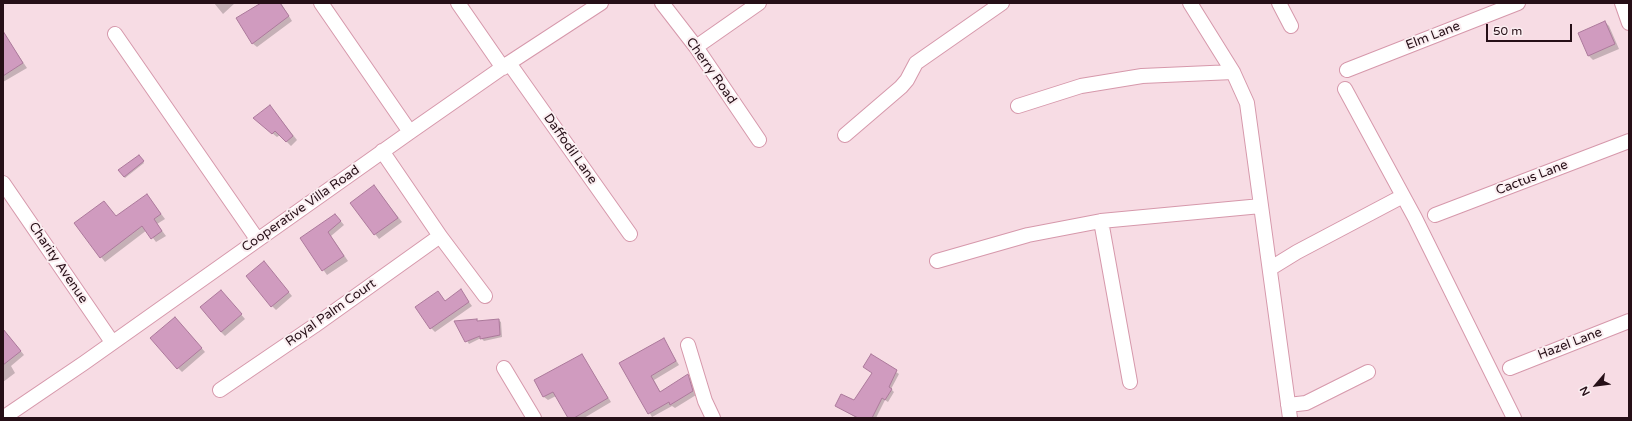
<!DOCTYPE html>
<html>
<head>
<meta charset="utf-8">
<style>
  body { margin:0 }
  #map { position:relative; width:1632px; height:421px; overflow:hidden; background:#f7dce4; font-family:"Varela Round",sans-serif }
  canvas { display:block }
  .frame { position:absolute; inset:0; border:4px solid #260f17; pointer-events:none }
  .north { position:absolute; left:1576px; top:365px; width:40px; height:40px; -webkit-text-stroke:3px #fbeef1; paint-order:stroke; rotate:242deg; font-size:11px; font-weight:700; line-height:16px; text-align:center; color:#260f17 }
  .north::after { content:''; display:block; margin:auto; width:14px; height:18px; background:#260f17; clip-path:polygon(50% 0,100% 100%,50% 72%,0 100%) }
  .scale { position:absolute; left:1486px; top:24px; width:86px; height:18px; box-sizing:border-box; border:2px solid #260f17; border-top:0; padding-left:5px; font-size:12px; line-height:14px; white-space:nowrap; color:#260f17; -webkit-text-stroke:3px #fbeef1; paint-order:stroke }
</style>
</head>
<body>
<div id="map">
<canvas width="1632" height="421"></canvas>
<div class="frame"></div>
<div class="north">N</div>
<div class="scale">50 m</div>
</div>
<script>
const g = document.querySelector('canvas').getContext('2d');
g.lineJoin = 'round';
function fillPath(path, color) {
  g.fillStyle = color;
  g.fill(path, 'evenodd');
}
function toPath(rows) {
  const path = new Path2D();
  for (const r of rows) {
    path.moveTo(r[0], r[1]);
    for (let i = 2; i < r.length; i += 2) path.lineTo(r[i], r[i + 1]);
  }
  return path;
}
function strokePath(path, color, width, dash) {
  g.strokeStyle = color;
  g.lineWidth = width;
  g.lineCap = dash ? 'butt' : 'round';
  g.setLineDash(dash || []);
  g.stroke(path);
}
function drawText(font, color, halo, rows, align = 'center') {
  g.font = font + ' "Varela Round",sans-serif';
  g.lineWidth = 4;
  g.setLineDash([]);
  g.textBaseline = 'middle';
  g.strokeStyle = halo;
  g.fillStyle = color;
  for (const [text, x, y, turn = 0] of rows) {
    g.save();
    g.translate(x, y);
    g.rotate((+turn || 0) * Math.PI / 180);
    g.textAlign = isNaN(turn) ? turn : align;
    if (halo) g.strokeText(text, 0, 0);
    g.fillText(text, 0, 0);
    g.restore();
  }
}
const shadow = toPath([
  [214,3,235,3,223,14],
  [263,3,281,3,292,21,257,47,252,43],
  [1605,22,1609,26,1619,49,1593,60,1589,56,1579,34],
  [6,37,27,68,3,82,3,39],
  [274,111,297,140,291,146,280,135,277,137,258,122],
  [139,156,144,163,125,178,120,171],
  [374,186,402,222,379,239,351,203],
  [147,195,165,219,157,224,166,236,156,242,147,230,105,262,75,224,116,217],
  [339,219,344,225,331,236,348,261,327,275,301,238],
  [268,267,292,296,276,310,272,306],
  [221,291,245,319,225,336,221,332],
  [461,291,472,306,435,332,431,328,445,302],
  [476,320,478,322,498,320,501,322,502,337,484,341,481,338,469,344,456,322],
  [179,322,205,352,182,372,178,368],
  [3,329,24,355,11,366,15,373,3,382],
  [663,339,679,365,654,380,661,393,688,376,691,379,696,395,675,408,672,406,652,417,620,363],
  [582,355,611,402,584,418,569,418,556,396,548,400,544,397],
  [872,356,899,374,891,389,894,392,888,402,885,400,876,418,857,418,836,406,855,402,873,373]
]);
const building = toPath([
  [261,3,280,3,289,16,252,44,236,18,261,3],
  [1605,21,1615,44,1588,56,1578,33,1605,21],
  [3,31,23,63,3,76,3,31],
  [270,105,293,136,286,142,275,131,272,134,253,118,270,105],
  [139,155,144,161,124,177,118,170,139,155],
  [374,185,398,218,374,235,350,203,374,185],
  [147,194,161,214,154,219,162,231,151,239,142,226,100,258,74,223,104,201,116,216,147,194],
  [335,214,341,221,328,232,344,256,322,271,300,238,335,214],
  [264,261,289,292,271,307,246,276,264,261],
  [461,289,469,302,430,329,415,307,438,291,445,301,461,289],
  [221,290,242,314,221,332,200,307,221,290],
  [175,317,202,348,177,369,150,338,175,317],
  [477,319,477,321,499,319,500,335,480,339,480,336,465,342,454,321,477,319],
  [3,329,21,351,3,365,3,329],
  [664,338,676,361,651,376,660,392,688,374,693,391,670,405,669,402,648,414,619,363,664,338],
  [582,354,608,398,574,418,568,418,553,392,543,397,534,380,582,354],
  [871,354,897,370,889,387,892,389,885,400,882,398,872,418,858,418,835,406,841,394,854,400,872,373,863,367,871,354]
]);
const minor = toPath([
  [321,3,410,132],
  [458,3,503,68],
  [662,3,696,47,759,140],
  [1190,3,1233,72,1247,103,1290,418],
  [1279,3,1291,26],
  [1622,3,1629,23],
  [115,34,257,239],
  [696,47,759,3],
  [509,63,630,234],
  [1347,70,1518,3],
  [1345,89,1415,218,1514,418],
  [1018,106,1081,86,1142,76,1233,72],
  [845,135,901,87,907,80,916,63,1002,3],
  [382,151,440,236,485,296],
  [3,183,112,342],
  [1435,215,1629,141],
  [1101,221,1130,382],
  [937,261,1028,235,1101,221,1261,206],
  [1271,268,1297,252,1403,196],
  [688,345,705,401,713,418],
  [504,368,534,418],
  [1510,368,1629,321],
  [220,390,314,326,440,236],
  [1288,405,1306,403,1368,372],
  [3,418,84,363,410,132,509,63,601,3]
]);
const streetNames = [
  ["Elm Lane",1433,36,-21],
  ["Cherry Road",711,71,55],
  ["Daffodil Lane",570,149,55],
  ["Cactus Lane",1532,178,-21],
  ["Cooperative Villa Road",301,209,-35],
  ["Charity Avenue",58,263,56],
  ["Royal Palm Court",331,313,-35],
  ["Hazel Lane",1570,344,-21]
];
fillPath(shadow, '#0003');
fillPath(building, '#d09bbf');
strokePath(building, '#ac799b', 1);
strokePath(minor, '#d698ab', 16);
strokePath(minor, '#fff', 14);
drawText('13px', '#260f17', '#fbeef1', streetNames);
</script>
</body>
</html>
